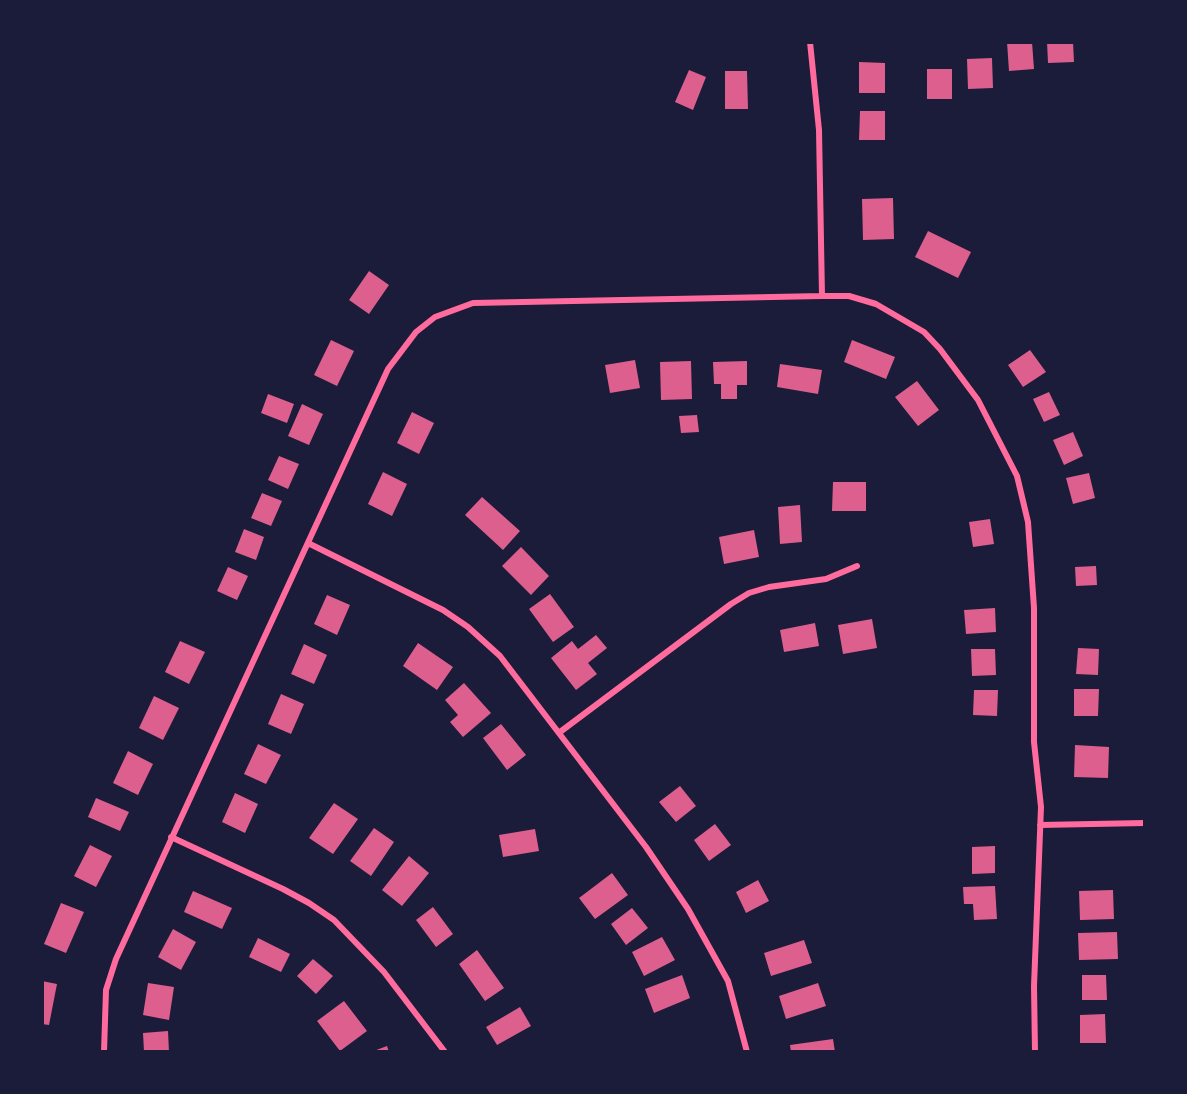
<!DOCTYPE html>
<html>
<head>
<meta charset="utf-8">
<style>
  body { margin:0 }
  #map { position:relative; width:1187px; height:1094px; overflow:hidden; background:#1b1b3a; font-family:Karla,sans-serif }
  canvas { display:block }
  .frame { position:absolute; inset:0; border:44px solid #1b1b3a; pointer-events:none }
</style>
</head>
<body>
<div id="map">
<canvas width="1187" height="1094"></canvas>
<div class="frame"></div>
</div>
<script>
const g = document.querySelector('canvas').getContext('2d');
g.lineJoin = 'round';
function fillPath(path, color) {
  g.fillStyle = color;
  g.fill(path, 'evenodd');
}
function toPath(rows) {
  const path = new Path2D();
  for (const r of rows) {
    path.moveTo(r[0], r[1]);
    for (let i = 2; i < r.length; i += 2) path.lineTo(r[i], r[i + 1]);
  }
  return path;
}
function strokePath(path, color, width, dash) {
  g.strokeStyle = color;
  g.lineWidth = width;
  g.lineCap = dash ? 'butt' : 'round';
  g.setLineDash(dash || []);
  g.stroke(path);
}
const building = toPath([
  [1007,42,1032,42,1034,69,1009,71],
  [1047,42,1073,42,1074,62,1048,63],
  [992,58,993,88,968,89,967,59],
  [859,62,885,63,885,93,859,93],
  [927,69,952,69,952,99,927,99],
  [689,70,706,77,693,110,675,102],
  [725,71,747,71,748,109,725,109],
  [860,111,885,111,885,140,859,140],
  [893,198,894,239,863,240,862,199],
  [928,231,971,252,958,278,915,257],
  [369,271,389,285,369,314,349,300],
  [331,340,354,351,337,386,314,375],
  [852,340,895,357,886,379,844,362],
  [1030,350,1046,372,1023,387,1008,365],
  [635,360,640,388,610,393,605,365],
  [691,361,692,399,661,400,660,362],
  [747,361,747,385,737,385,737,399,721,399,721,384,714,384,713,362],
  [780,364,822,370,818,394,777,387],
  [917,381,939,410,918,426,895,397],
  [1049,392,1060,415,1044,422,1033,399],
  [268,394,294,404,287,423,261,413],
  [302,404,323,414,309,445,288,436],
  [412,412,434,423,419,454,397,443],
  [697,415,699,432,681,433,679,416],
  [1073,432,1083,456,1064,465,1053,440],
  [279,456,299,464,288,489,268,480],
  [383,472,407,484,392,516,368,504],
  [1089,473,1095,498,1073,504,1066,478],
  [833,482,866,482,866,511,832,511],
  [262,493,282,501,271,526,251,518],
  [482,497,520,531,503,550,465,515],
  [800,505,802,542,780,544,778,507],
  [990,519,994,544,973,547,969,522],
  [244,529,264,537,256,560,235,552],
  [754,530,759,557,724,564,719,537],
  [521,547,549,576,531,595,502,566],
  [1096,566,1097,585,1076,586,1075,567],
  [228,567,248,576,237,600,217,591],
  [550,594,574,627,553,642,529,609],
  [327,595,350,605,337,635,314,624],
  [995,608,996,632,966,634,964,610],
  [872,619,877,648,843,654,838,625],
  [815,623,819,646,784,652,780,630],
  [596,635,607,648,588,663,597,674,576,690,551,658,572,641,578,649],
  [180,641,205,652,189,684,165,672],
  [418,643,453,667,437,690,403,666],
  [304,644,327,655,314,684,291,674],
  [1078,648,1099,649,1098,675,1076,674],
  [971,649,995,649,996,675,972,676],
  [464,683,491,713,463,737,450,722,458,715,445,700],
  [1074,689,1099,689,1098,716,1074,716],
  [974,690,998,690,997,716,973,715],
  [281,694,304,704,291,734,268,724],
  [154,696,179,708,163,740,139,728],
  [501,724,526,755,507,770,483,738],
  [258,744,281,755,266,784,244,774],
  [1075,745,1109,747,1108,778,1074,777],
  [128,751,153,764,138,795,113,783],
  [680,786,696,806,676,822,659,802],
  [235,793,258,804,245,833,222,822],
  [96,798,129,812,120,831,88,817],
  [334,803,358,819,333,854,309,838],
  [715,824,731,845,709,861,694,840],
  [374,828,394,842,371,876,350,861],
  [535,829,539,851,503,857,499,835],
  [90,845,112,856,96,887,74,876],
  [995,846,995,873,972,874,972,847],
  [409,856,429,873,402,906,382,890],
  [612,873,628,895,595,919,579,898],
  [758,880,769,901,746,913,736,892],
  [995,886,997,919,974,920,973,904,964,904,963,887],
  [1113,890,1114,919,1080,920,1079,891],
  [193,891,232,908,222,929,184,912],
  [61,903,84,912,66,953,44,944],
  [433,907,453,934,436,947,416,920],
  [632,908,648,928,626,945,611,924],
  [173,929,196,942,181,970,158,957],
  [1117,932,1118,959,1079,960,1078,933],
  [662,937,675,960,644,976,632,952],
  [258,938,290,954,281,972,249,957],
  [804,940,812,963,771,976,764,953],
  [477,950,504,988,485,1001,459,964],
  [313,959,333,976,316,994,297,976],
  [682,975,690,998,654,1013,645,989],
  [1082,975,1106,975,1107,1000,1082,1000],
  [42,981,57,984,49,1025,42,1024],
  [148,983,174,987,169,1020,143,1015],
  [818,983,826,1006,786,1019,779,996],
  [344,1001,367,1031,340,1051,317,1021],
  [520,1007,531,1026,497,1045,486,1027],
  [1105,1014,1106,1043,1080,1043,1080,1015],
  [168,1031,169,1052,144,1052,143,1033],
  [833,1039,835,1052,791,1052,790,1045],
  [387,1046,389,1052,371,1052]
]);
const minor = toPath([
  [810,42,819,130,822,296],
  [308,543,443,610,468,627,500,656,646,847,688,909,728,981,747,1052],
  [560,732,731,604,749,593,769,587,826,579,857,566],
  [1040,825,1145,823],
  [171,837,283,889,309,903,334,920,384,972,445,1052],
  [104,1052,106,990,116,959,388,369,416,332,435,317,473,303,822,296,849,296,876,304,924,332,940,349,978,400,1017,476,1028,522,1034,608,1034,742,1041,807,1034,986,1035,1052]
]);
fillPath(building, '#dd5f8e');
strokePath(minor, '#ff6b9d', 6);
</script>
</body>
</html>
